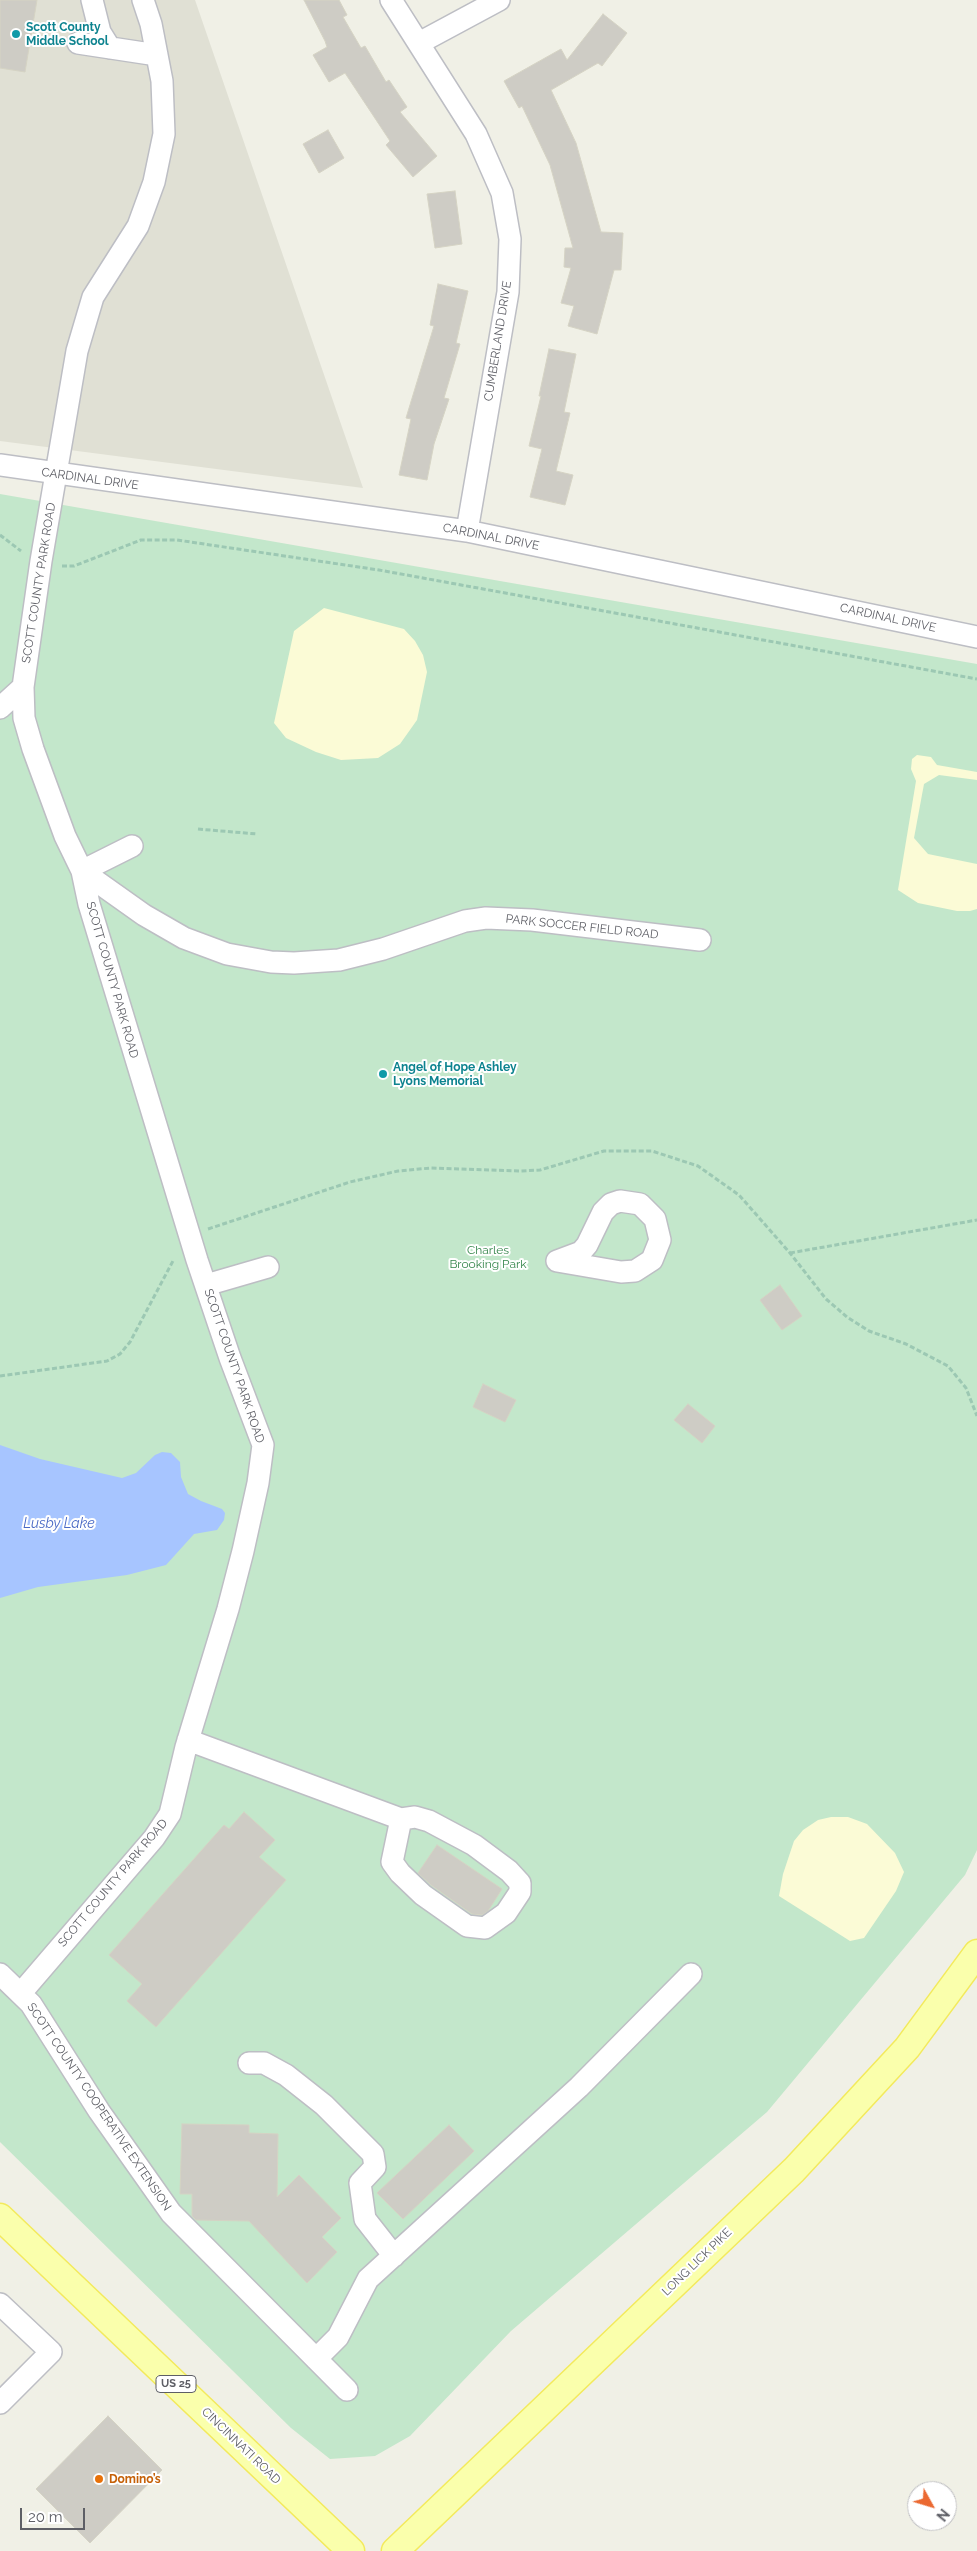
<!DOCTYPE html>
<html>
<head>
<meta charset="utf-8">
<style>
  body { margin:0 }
  #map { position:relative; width:977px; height:2551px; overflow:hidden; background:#f0f0e6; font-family:Raleway,sans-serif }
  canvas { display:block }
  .north { position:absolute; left:907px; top:2481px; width:50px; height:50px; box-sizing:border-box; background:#fff; border:1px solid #bfbfc2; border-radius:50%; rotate:129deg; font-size:14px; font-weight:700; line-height:20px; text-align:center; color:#5e5f66 }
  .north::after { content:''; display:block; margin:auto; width:18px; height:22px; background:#eb6931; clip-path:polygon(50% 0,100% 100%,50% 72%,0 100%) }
  .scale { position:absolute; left:20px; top:2508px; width:65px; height:22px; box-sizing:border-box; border:2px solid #5e5f66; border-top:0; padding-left:6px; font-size:15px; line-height:18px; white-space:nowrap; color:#5e5f66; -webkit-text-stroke:4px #fff; paint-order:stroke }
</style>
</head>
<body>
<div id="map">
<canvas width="977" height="2551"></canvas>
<div class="north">N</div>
<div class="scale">20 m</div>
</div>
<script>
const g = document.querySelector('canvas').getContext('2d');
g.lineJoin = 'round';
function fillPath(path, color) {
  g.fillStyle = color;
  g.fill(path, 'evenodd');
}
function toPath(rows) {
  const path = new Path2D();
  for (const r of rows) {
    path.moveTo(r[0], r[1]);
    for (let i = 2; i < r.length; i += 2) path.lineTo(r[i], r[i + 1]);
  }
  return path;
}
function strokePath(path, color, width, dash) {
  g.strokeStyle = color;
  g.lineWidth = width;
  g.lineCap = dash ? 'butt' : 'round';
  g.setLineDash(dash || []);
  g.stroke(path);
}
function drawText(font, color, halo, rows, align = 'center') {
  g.font = font + ' Raleway,sans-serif';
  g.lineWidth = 4;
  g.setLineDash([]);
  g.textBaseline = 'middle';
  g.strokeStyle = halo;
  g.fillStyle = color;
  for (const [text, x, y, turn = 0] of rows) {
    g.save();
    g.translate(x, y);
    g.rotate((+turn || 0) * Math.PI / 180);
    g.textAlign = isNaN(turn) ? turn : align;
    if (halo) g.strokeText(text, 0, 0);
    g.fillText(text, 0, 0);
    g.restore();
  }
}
const education = toPath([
  [0,0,195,0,363,488,0,441]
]);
const green = toPath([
  [0,494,977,664,977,1850,965,1875,767,2112,511,2331,410,2436,375,2456,330,2459,291,2428,0,2142]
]);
const sand = toPath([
  [324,608,404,629,415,641,423,655,427,672,417,720,400,744,378,758,341,760,316,752,286,738,274,723,294,631],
  [917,755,931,757,937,765,977,772,977,780,939,775,924,784,914,838,928,854,977,864,977,909,970,911,957,911,918,903,898,890,916,781,911,769,912,759],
  [831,1817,848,1817,867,1824,895,1853,904,1872,896,1891,864,1938,850,1941,779,1896,783,1874,794,1841,803,1830,818,1820]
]);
const water = toPath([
  [0,1445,40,1459,122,1478,136,1473,155,1455,162,1452,171,1453,180,1462,181,1477,188,1494,201,1501,222,1509,225,1513,224,1520,217,1530,194,1534,166,1565,127,1575,38,1587,0,1598]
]);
const building = toPath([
  [0,0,37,0,25,72,0,68,0,0],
  [304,0,339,0,347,15,343,17,361,48,365,46,386,82,389,80,407,107,400,112,437,156,413,177,386,145,390,141,345,73,329,82,313,55,327,47,325,41,304,0],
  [603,14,627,33,602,66,598,63,551,90,576,143,601,232,623,233,621,270,614,270,597,334,568,326,574,306,561,303,571,268,564,267,565,248,573,248,550,165,522,106,519,108,504,81,561,49,567,60,603,14],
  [328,130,344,158,319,173,303,144,328,130],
  [455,191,462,244,435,248,427,194,455,191],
  [438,284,468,291,456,343,460,344,444,398,449,399,434,444,427,480,399,475,411,419,406,418,434,326,430,325,438,284],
  [549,349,576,354,564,412,570,413,556,471,573,475,565,505,530,497,542,449,529,446,541,396,539,396,549,349],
  [780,1285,802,1316,782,1330,760,1300,780,1285],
  [483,1384,516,1400,505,1422,473,1407,483,1384],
  [688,1404,715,1426,702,1443,674,1420,688,1404],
  [244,1812,275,1840,259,1857,286,1880,156,2027,127,2001,142,1984,109,1955,224,1825,229,1829,244,1812],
  [437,1845,502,1889,488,1911,482,1915,472,1914,431,1885,418,1873,437,1845],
  [182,2124,249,2125,249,2133,278,2134,277,2197,299,2175,341,2218,322,2237,337,2252,307,2283,249,2221,196,2220,192,2216,192,2194,180,2194,182,2124],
  [449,2125,474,2151,403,2219,377,2193,449,2125],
  [108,2416,162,2470,90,2543,36,2489,108,2416]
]);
const path = toPath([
  [0,535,21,551],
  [62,566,74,566,141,540,177,540,379,570,977,679],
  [198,829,257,834],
  [208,1229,350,1182,398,1171,431,1168,521,1171,540,1170,604,1151,652,1151,698,1166,739,1195,790,1253,826,1299,847,1317,869,1331,906,1344,948,1366,966,1388,977,1416],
  [790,1253,977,1220],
  [0,1376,107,1361,120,1354,130,1342,174,1259]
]);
const minor = toPath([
  [92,0,100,32,110,48],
  [143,0,151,24,162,81,164,134,154,182,138,226,93,297,77,351,41,561,23,687,24,718,33,749,65,836,82,871,144,915,184,938,227,954,271,962,294,963,339,960,383,949,465,921,486,918,532,920,700,940],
  [391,0,476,134,502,193,510,239,508,292,467,531],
  [78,43,157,55],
  [419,43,499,0],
  [0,465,467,531,977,637],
  [0,708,23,687],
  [620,1201,640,1204,655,1219,660,1240,652,1260,635,1271,621,1272,557,1261,581,1252,587,1245,603,1212,611,1204,620,1201],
  [206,1285,268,1267],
  [188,1740,401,1819,415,1817,429,1821,474,1845,509,1871,520,1883,520,1892,506,1913,485,1928,467,1926,423,1895,400,1873,392,1862,401,1819],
  [0,1974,31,2004,99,2111,171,2213,347,2390],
  [21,1993,154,1838,170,1814,186,1747,228,1609,243,1551,258,1483,263,1445,230,1358,197,1260,89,904,82,871,132,846],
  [249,2063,264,2063,286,2075,324,2105,373,2154,375,2167,360,2183,365,2219,394,2256],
  [0,2304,51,2352,0,2403],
  [316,2359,338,2337,368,2279,579,2087,691,1974]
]);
const major = toPath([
  [0,2217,351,2551],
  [395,2551,794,2170,907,2048,977,1953]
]);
const markers = [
  [16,34,5,"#0f9aa8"],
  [383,1074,5,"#0f9aa8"],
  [99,2479,5,"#e8710a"]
];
const shields = [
  [176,2384,40]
];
const shieldNames = [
  ["US 25",176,2384]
];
const cultureNames = [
  ["Scott County",26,27],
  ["Middle School",26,41],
  ["Angel of Hope Ashley",393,1067],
  ["Lyons Memorial",393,1081]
];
const streetNames = [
  ["CUMBERLAND DRIVE",498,341,-81],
  ["CARDINAL DRIVE",90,479,8],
  ["CARDINAL DRIVE",491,537,11],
  ["SCOTT COUNTY PARK ROAD",39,583,-81],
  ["CARDINAL DRIVE",888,618,12],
  ["PARK SOCCER FIELD ROAD",582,927,6],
  ["SCOTT COUNTY PARK ROAD",112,980,74],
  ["SCOTT COUNTY PARK ROAD",234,1366,71],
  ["SCOTT COUNTY PARK ROAD",113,1883,-50],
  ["SCOTT COUNTY COOPERATIVE EXTENSION",99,2107,56],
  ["LONG LICK PIKE",697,2262,-44],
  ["CINCINNATI ROAD",241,2446,44]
];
const parkNames = [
  ["Charles",488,1250],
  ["Brooking Park",488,1264]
];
const foodNames = [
  ["Domino’s",109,2479]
];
const waterNames = [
  ["Lusby Lake",59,1524]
];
fillPath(education, '#e0e0d4');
fillPath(green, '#c3e7cb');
fillPath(sand, '#fbfbd6');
fillPath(water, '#a7c5ff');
fillPath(building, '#ceccc5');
strokePath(building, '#d5d3c4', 1);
strokePath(minor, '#bdbec4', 24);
strokePath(major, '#f3ea5c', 29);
strokePath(path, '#9cc8b3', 3, [5, 2.5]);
strokePath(minor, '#fff', 21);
strokePath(major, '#faffac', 26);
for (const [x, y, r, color] of markers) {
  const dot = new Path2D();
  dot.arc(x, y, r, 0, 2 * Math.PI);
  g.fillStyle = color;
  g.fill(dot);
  strokePath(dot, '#fff', 2);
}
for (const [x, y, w] of shields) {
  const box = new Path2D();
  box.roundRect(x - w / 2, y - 8.5, w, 17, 4);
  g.fillStyle = '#fff';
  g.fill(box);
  strokePath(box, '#5e5f66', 1);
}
drawText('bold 11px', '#5e5f66', null, shieldNames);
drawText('bold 12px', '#0d838f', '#fff', cultureNames, 'left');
drawText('12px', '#5e5f66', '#fff', streetNames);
drawText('12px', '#35864b', '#fff', parkNames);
drawText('bold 12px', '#c56008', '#fff', foodNames, 'left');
drawText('italic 14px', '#4768c5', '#fff', waterNames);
</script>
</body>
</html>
